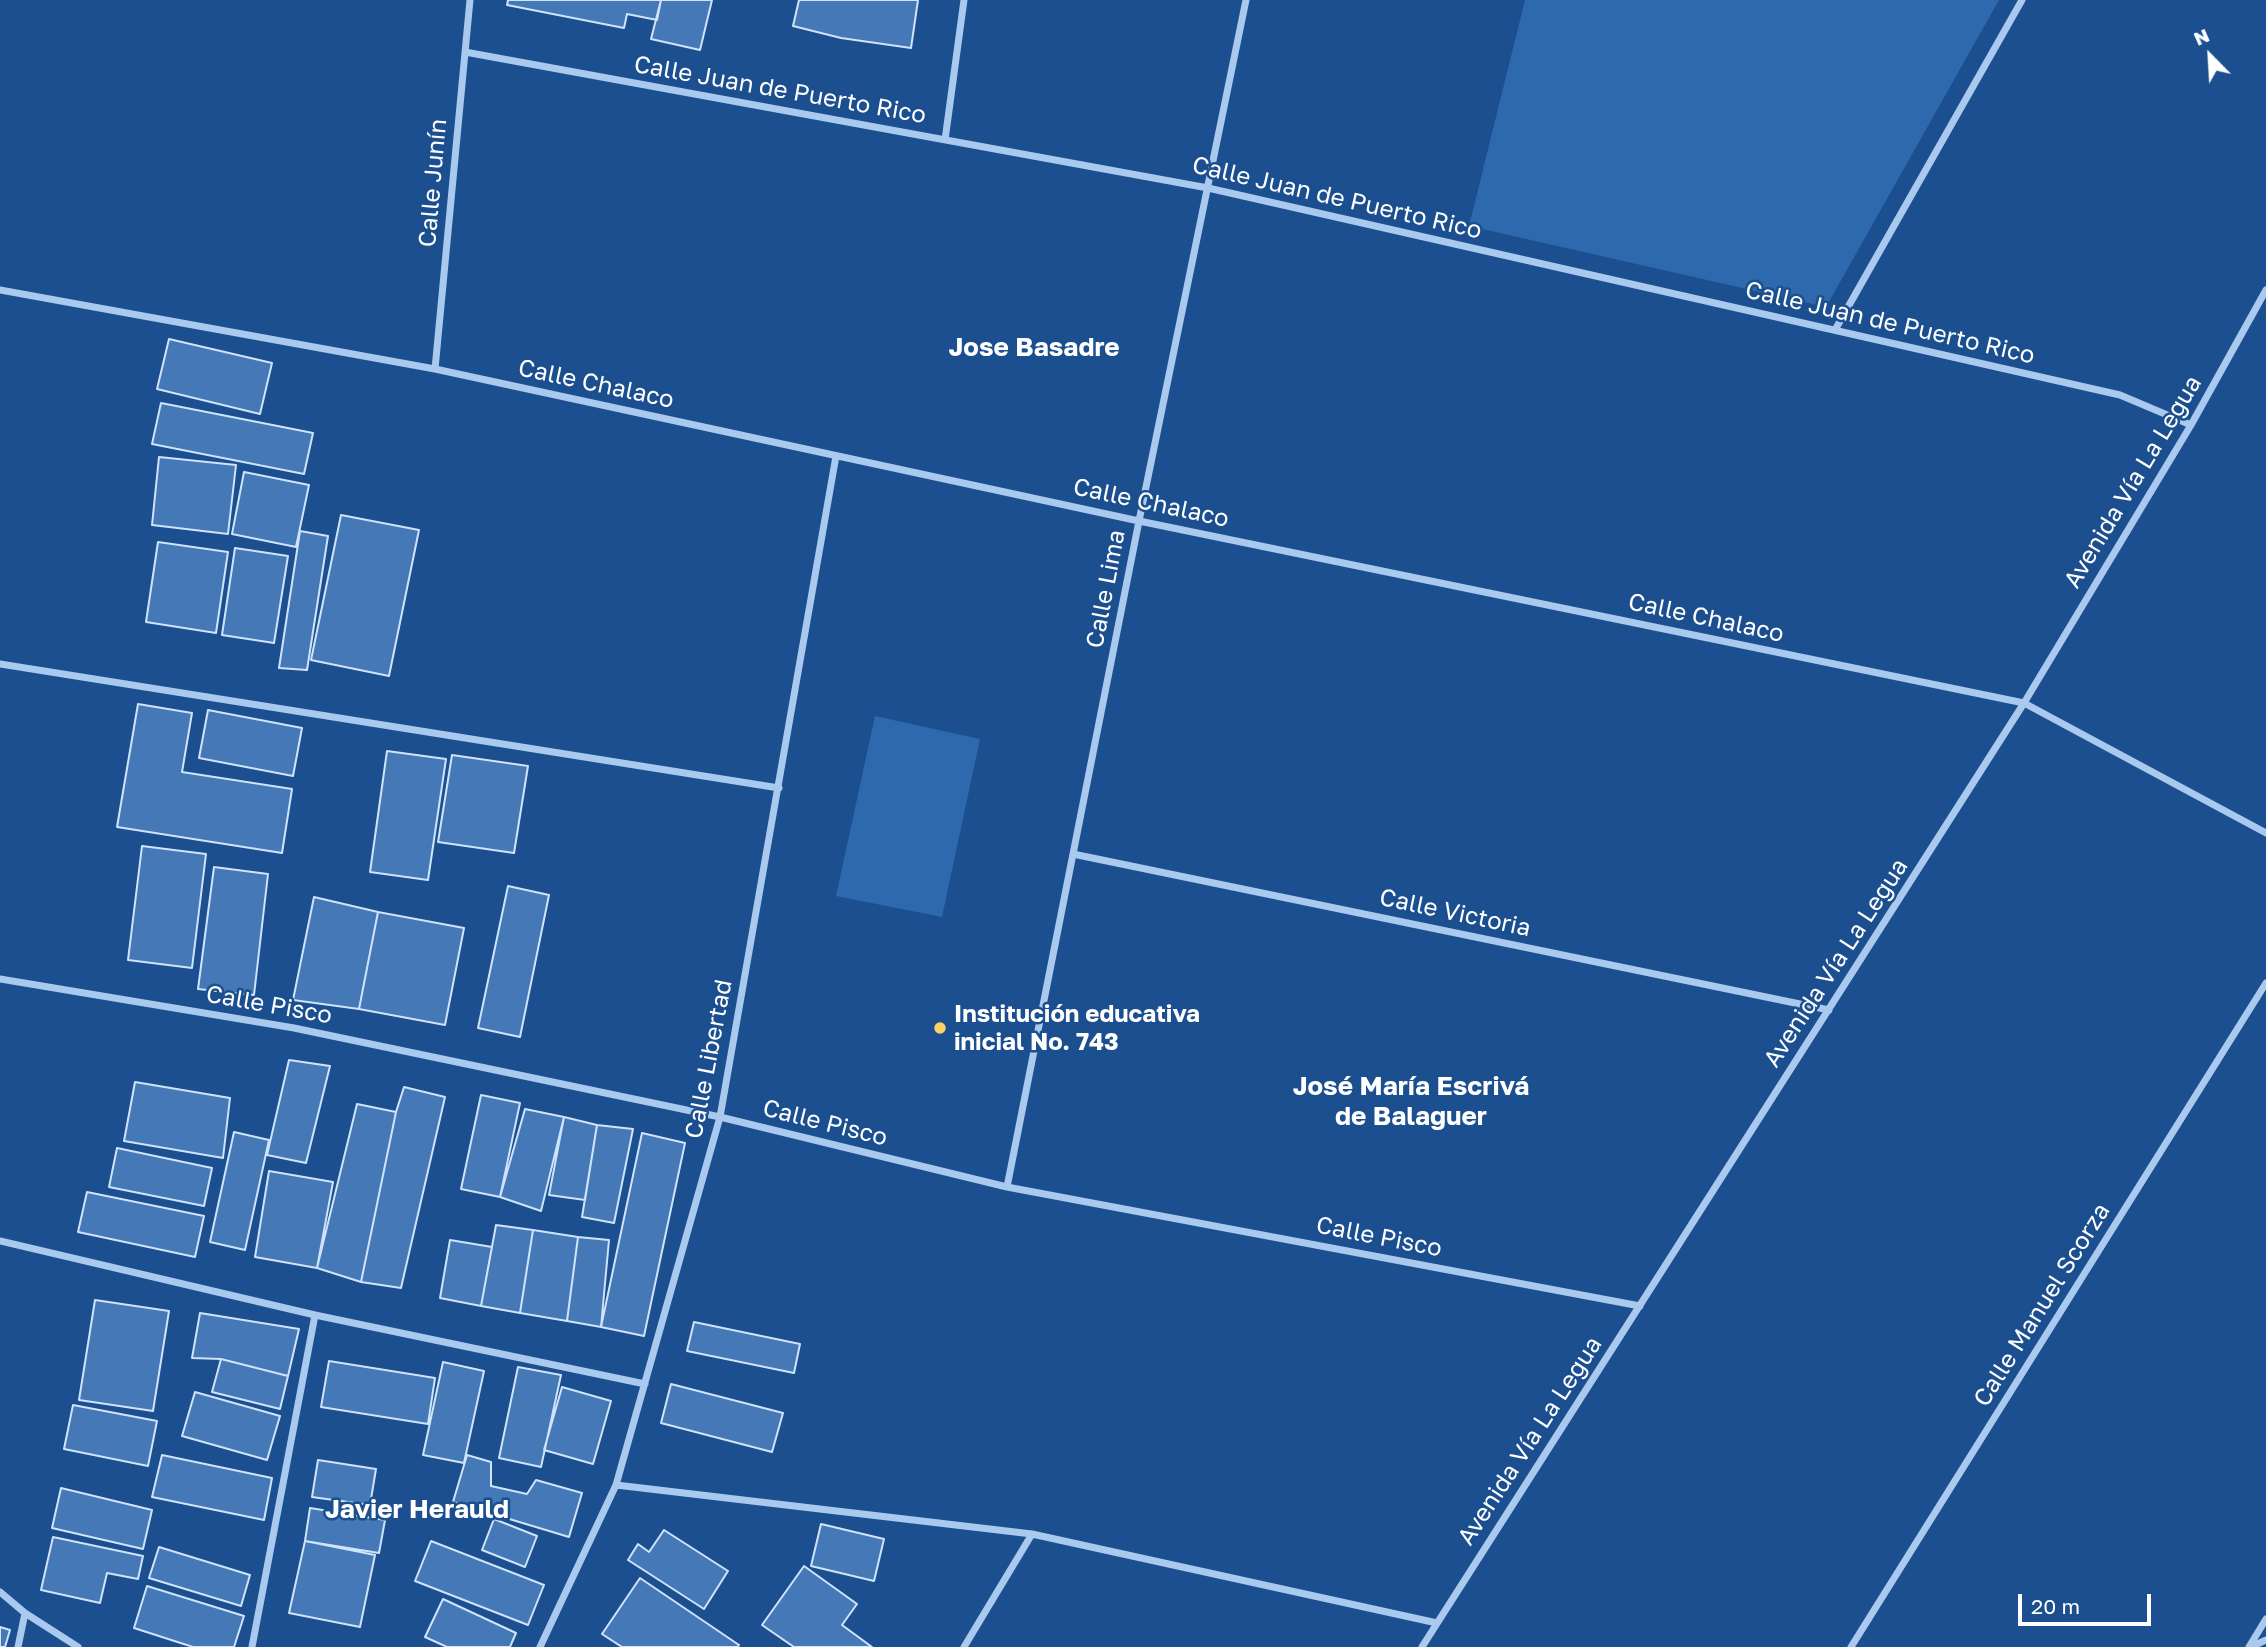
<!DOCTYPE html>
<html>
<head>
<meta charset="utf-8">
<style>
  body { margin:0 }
  #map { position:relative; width:2266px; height:1647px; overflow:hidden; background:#1b4f8f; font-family:"Golos Text",sans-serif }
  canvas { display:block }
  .north { position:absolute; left:2175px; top:21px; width:70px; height:70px; -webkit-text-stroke:5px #1b4f8f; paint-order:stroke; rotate:336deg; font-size:19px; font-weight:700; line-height:28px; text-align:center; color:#fff }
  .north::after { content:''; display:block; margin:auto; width:24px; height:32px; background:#fff; clip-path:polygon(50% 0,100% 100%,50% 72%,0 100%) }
  .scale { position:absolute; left:2018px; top:1594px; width:133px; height:32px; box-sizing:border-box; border:4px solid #fff; border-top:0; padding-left:9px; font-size:21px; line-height:24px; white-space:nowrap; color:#fff; -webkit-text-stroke:5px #1b4f8f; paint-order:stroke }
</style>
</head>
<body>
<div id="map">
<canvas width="2266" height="1647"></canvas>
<div class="north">N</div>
<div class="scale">20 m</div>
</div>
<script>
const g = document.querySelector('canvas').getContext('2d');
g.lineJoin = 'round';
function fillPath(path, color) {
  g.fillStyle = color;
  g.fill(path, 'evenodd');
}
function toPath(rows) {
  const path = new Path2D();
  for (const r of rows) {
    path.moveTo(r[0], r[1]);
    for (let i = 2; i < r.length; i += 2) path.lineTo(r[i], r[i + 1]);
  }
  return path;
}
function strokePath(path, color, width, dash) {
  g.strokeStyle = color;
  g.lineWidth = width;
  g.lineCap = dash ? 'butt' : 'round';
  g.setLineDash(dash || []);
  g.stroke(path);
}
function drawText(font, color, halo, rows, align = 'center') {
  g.font = font + ' "Golos Text",sans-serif';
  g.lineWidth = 5;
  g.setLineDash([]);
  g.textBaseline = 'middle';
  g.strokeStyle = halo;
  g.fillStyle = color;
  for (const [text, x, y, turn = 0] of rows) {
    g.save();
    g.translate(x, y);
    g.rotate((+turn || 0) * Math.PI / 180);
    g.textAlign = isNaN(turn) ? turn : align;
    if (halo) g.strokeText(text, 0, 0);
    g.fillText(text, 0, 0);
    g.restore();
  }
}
const green = toPath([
  [1525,0,1999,0,1826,307,1469,226],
  [875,716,980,739,942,917,836,896]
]);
const building = toPath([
  [508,0,661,0,657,20,627,14,624,28,507,5,508,0],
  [661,0,712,0,700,50,651,39,661,0],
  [799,0,918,0,911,48,841,38,793,26,799,0],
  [169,339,272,363,260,414,157,389,169,339],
  [161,403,313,433,304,474,152,444,161,403],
  [159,457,236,465,228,534,152,525,159,457],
  [244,472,309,485,296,547,232,534,244,472],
  [341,515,419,530,389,676,311,660,341,515],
  [300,531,328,536,307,670,279,668,300,531],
  [158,542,228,552,216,633,146,622,158,542],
  [235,548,288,556,274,643,222,635,235,548],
  [138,704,192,713,182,772,292,789,282,853,117,827,138,704],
  [208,710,302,728,293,776,199,758,208,710],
  [387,751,446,759,428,880,370,872,387,751],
  [452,755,528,766,514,853,438,842,452,755],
  [142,846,206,854,192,968,128,960,142,846],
  [214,867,268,874,254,995,198,989,214,867],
  [508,886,549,895,520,1037,478,1028,508,886],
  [314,897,378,912,359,1009,293,1000,314,897],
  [378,912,464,928,445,1025,359,1009,378,912],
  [289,1060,330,1066,306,1163,267,1155,289,1060],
  [135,1082,230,1098,223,1158,124,1141,135,1082],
  [404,1087,445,1097,401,1288,361,1282,396,1112,404,1087],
  [481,1095,520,1103,500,1197,461,1189,481,1095],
  [357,1104,396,1112,361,1282,317,1268,357,1104],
  [525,1109,564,1117,541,1211,500,1197,525,1109],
  [564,1117,597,1125,585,1200,549,1195,564,1117],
  [597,1125,633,1129,614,1223,582,1217,597,1125],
  [234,1132,269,1140,245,1250,210,1242,234,1132],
  [642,1133,685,1143,644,1336,601,1327,642,1133],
  [117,1148,212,1168,204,1206,109,1187,117,1148],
  [269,1171,333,1182,317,1268,255,1257,269,1171],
  [87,1192,204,1216,195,1257,78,1232,87,1192],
  [496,1225,533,1230,520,1313,481,1306,496,1225],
  [533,1230,578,1237,567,1321,520,1313,533,1230],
  [578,1237,609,1240,601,1327,567,1321,578,1237],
  [450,1240,492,1247,481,1306,440,1298,450,1240],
  [95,1300,169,1311,153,1411,79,1400,95,1300],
  [200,1313,299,1329,288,1376,221,1359,192,1358,200,1313],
  [694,1322,800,1344,794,1373,687,1351,694,1322],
  [221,1359,288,1376,280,1409,212,1392,221,1359],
  [329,1361,435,1378,428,1424,321,1407,329,1361],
  [443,1362,484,1371,464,1463,423,1455,443,1362],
  [518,1367,561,1375,541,1467,499,1458,518,1367],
  [671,1384,783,1413,772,1452,661,1423,671,1384],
  [562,1387,611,1401,593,1464,544,1450,562,1387],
  [195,1392,280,1416,267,1460,182,1436,195,1392],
  [73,1405,157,1421,148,1466,64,1449,73,1405],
  [162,1455,272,1478,264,1520,152,1497,162,1455],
  [467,1455,491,1462,491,1486,527,1494,536,1480,582,1493,569,1537,453,1502,467,1455],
  [318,1460,376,1469,370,1505,312,1497,318,1460],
  [61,1488,152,1510,143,1549,52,1528,61,1488],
  [310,1508,385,1520,379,1553,305,1541,310,1508],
  [494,1519,537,1536,525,1567,482,1550,494,1519],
  [821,1524,884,1539,874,1581,811,1566,821,1524],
  [664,1530,728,1571,704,1609,628,1560,638,1544,649,1552,664,1530],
  [53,1537,143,1556,138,1579,107,1573,100,1603,41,1590,53,1537],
  [305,1541,375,1555,360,1627,289,1613,305,1541],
  [431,1541,544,1585,528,1625,415,1581,431,1541],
  [159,1547,250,1575,241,1606,149,1578,159,1547],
  [804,1566,857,1604,842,1625,872,1647,794,1647,762,1625,804,1566],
  [640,1578,739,1645,738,1647,622,1647,602,1634,640,1578],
  [147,1586,244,1616,234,1647,193,1647,134,1628,147,1586],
  [443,1599,516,1633,510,1647,447,1647,425,1637,443,1599],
  [0,1627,10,1630,5,1647,0,1647,0,1627]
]);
const street = toPath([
  [465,52,1208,188,2120,395,2191,425],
  [945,140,964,0],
  [0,290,435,369,1139,521,2024,703,2266,833],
  [1835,330,2022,0],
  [435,369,470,0],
  [0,664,779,788],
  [1073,854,1829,1010],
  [0,979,294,1028,720,1117,1007,1187,1640,1306],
  [1007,1187,1139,521,1246,0],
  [0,1241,315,1315,645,1384],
  [616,1485,1032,1534,1437,1623],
  [0,1592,25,1613,78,1647],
  [18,1647,25,1613],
  [252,1647,315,1315],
  [540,1647,616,1485,720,1117,836,456],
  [964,1647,1032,1534],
  [1422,1647,2024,703,2191,425,2266,290],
  [1851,1647,2266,983],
  [2249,1647,2266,1619],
  [2251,1647,2266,1640]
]);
const markers = [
  [940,1028,7,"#ffd166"]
];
const streetNames = [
  ["Calle Juan de Puerto Rico",780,90,10],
  ["Calle Junín",433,183,-85],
  ["Calle Juan de Puerto Rico",1337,198,13],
  ["Calle Juan de Puerto Rico",1890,323,13],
  ["Calle Chalaco",596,384,12],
  ["Avenida Vía La Legua",2133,482,-59],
  ["Calle Chalaco",1151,503,12],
  ["Calle Lima",1106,589,-79],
  ["Calle Chalaco",1706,618,12],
  ["Calle Victoria",1455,913,12],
  ["Avenida Vía La Legua",1836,963,-57],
  ["Calle Pisco",269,1005,10],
  ["Calle Libertad",709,1059,-79],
  ["Calle Pisco",825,1123,14],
  ["Calle Pisco",1379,1237,11],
  ["Calle Manuel Scorza",2042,1305,-58],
  ["Avenida Vía La Legua",1530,1441,-57]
];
const poiNames = [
  ["Institución educativa",954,1014],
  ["inicial No. 743",954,1042]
];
const neighbourhoodNames = [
  ["Jose Basadre",1034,348],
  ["José María Escrivá",1411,1087],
  ["de Balaguer",1411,1117],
  ["Javier Herauld",417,1510]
];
fillPath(green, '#2e69ad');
fillPath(building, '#4478b7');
strokePath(building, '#cfe3fa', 2);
strokePath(street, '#a9c9ee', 7);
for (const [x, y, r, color] of markers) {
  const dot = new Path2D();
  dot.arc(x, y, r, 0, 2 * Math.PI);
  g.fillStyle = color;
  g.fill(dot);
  strokePath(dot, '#1b4f8f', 2.5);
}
drawText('24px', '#fff', '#1b4f8f', streetNames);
drawText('bold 24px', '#fff', '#1b4f8f', poiNames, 'left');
drawText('bold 26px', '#fff', '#1b4f8f', neighbourhoodNames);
</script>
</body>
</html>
